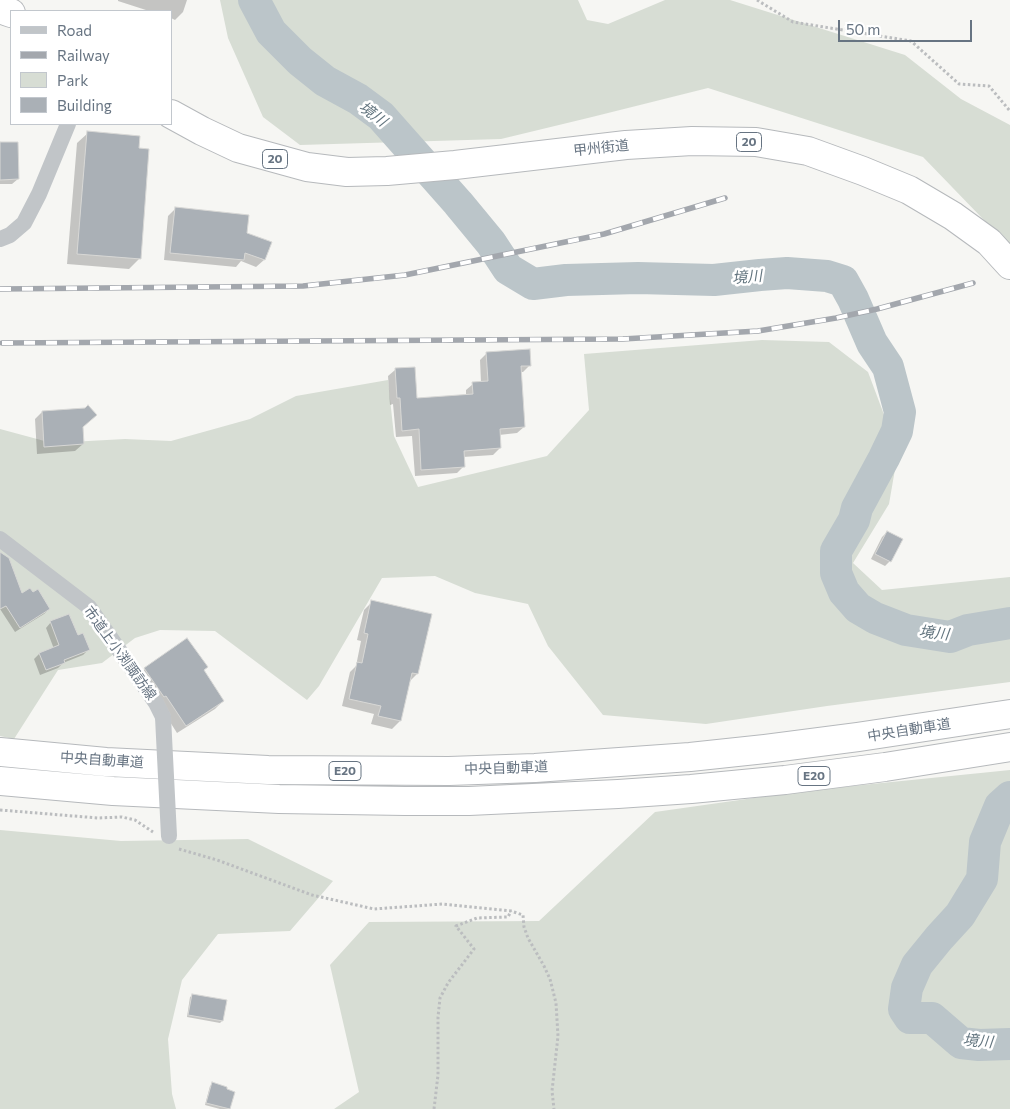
<!DOCTYPE html>
<html>
<head>
<meta charset="utf-8">
<style>
  body { margin:0 }
  #map { position:relative; width:1010px; height:1109px; overflow:hidden; background:#f6f6f3; font-family:Commissioner,sans-serif }
  canvas { display:block }
  .legend { position:absolute; left:10px; top:10px; width:162px; height:115px; box-sizing:border-box; background:#fff; border:1px solid #c2c7cd; margin:0; padding:6px 9px; list-style:none; font-size:15px; color:#677482 }
  .legend li { display:flex; align-items:center; gap:10px; height:25px }
  .legend b { width:25px; border:1px solid #c2c7cd }
  .scale { position:absolute; left:838px; top:20px; width:134px; height:22px; box-sizing:border-box; border:2px solid #677482; border-top:0; padding-left:6px; font-size:15px; line-height:18px; white-space:nowrap; color:#677482; -webkit-text-stroke:4px #fff; paint-order:stroke }
</style>
</head>
<body>
<div id="map">
<canvas width="1010" height="1109"></canvas>
<ul class="legend">
<li><b style="height:6px;background:#c1c5c8"></b>Road</li>
<li><b style="height:6px;background:#a3a7ad"></b>Railway</li>
<li><b style="height:14px;background:#d7ddd4"></b>Park</li>
<li><b style="height:14px;background:#aab0b6"></b>Building</li>
</ul>
<div class="scale">50 m</div>
</div>
<script>
const g = document.querySelector('canvas').getContext('2d');
g.lineJoin = 'round';
function fillPath(path, color) {
  g.fillStyle = color;
  g.fill(path, 'evenodd');
}
function toPath(rows) {
  const path = new Path2D();
  for (const r of rows) {
    path.moveTo(r[0], r[1]);
    for (let i = 2; i < r.length; i += 2) path.lineTo(r[i], r[i + 1]);
  }
  return path;
}
function strokePath(path, color, width, dash) {
  g.strokeStyle = color;
  g.lineWidth = width;
  g.lineCap = dash ? 'butt' : 'round';
  g.setLineDash(dash || []);
  g.stroke(path);
}
function drawText(font, color, halo, rows, align = 'center') {
  g.font = font + ' Commissioner,"Noto Sans JP",sans-serif';
  g.lineWidth = 5;
  g.setLineDash([]);
  g.textBaseline = 'middle';
  g.strokeStyle = halo;
  g.fillStyle = color;
  for (const [text, x, y, turn = 0] of rows) {
    g.save();
    g.translate(x, y);
    g.rotate((+turn || 0) * Math.PI / 180);
    g.textAlign = isNaN(turn) ? turn : align;
    if (halo) g.strokeText(text, 0, 0);
    g.fillText(text, 0, 0);
    g.restore();
  }
}
const green = toPath([
  [220,0,578,0,587,20,608,24,665,0,730,0,905,55,961,99,1010,125,1010,247,923,157,708,88,592,117,501,139,300,145,263,117,228,38],
  [762,340,829,342,868,372,898,452,889,504,853,563,882,590,1010,577,1010,682,827,706,706,724,603,715,548,646,528,604,475,593,435,576,382,578,319,686,307,700,215,631,160,630,135,638,102,663,58,670,14,739,0,736,0,429,52,443,125,439,171,441,250,419,296,396,388,380,394,436,418,487,547,456,589,410,584,354],
  [1010,770,1010,1109,334,1109,359,1092,330,965,369,922,539,921,655,812,803,791],
  [0,830,121,841,248,839,333,881,290,931,218,934,182,980,168,1039,172,1094,176,1109,0,1109]
]);
const shadow = toPath([
  [118,0,187,0,183,12,175,20,171,18,171,11,149,11,118,1],
  [88,133,139,259,129,269,67,264,77,143],
  [0,143,18,179,12,184,0,184],
  [175,209,264,260,256,267,241,261,236,267,164,260,168,216],
  [487,353,530,365,523,372,520,372,524,427,517,433,499,435,500,448,493,455,463,457,464,466,457,473,415,476,412,436,396,437,393,404,390,405,388,376,395,370,416,399,466,396,466,390,473,384,481,383,480,360],
  [42,412,95,415,82,428,83,444,75,451,37,454,35,419],
  [887,532,890,561,885,566,871,559,882,537],
  [0,565,22,594,49,609,44,614,15,632,0,609],
  [372,602,417,674,409,682,400,721,392,729,371,724,374,714,342,706,350,672,356,666,361,641,357,640,364,610],
  [51,622,77,637,88,650,83,655,63,663,58,668,40,675,34,659,39,654,54,649,46,628],
  [187,640,203,670,223,701,215,709,177,733,158,703,137,677,145,669],
  [193,995,222,1021,220,1023,187,1017,190,997],
  [213,1084,228,1108,228,1109,220,1109,205,1105,210,1086]
]);
const river = toPath([
  [254,0,271,32,300,61,325,81,358,99,381,116,458,203,491,243,508,269,533,284,566,280,638,278,714,280,760,275,787,273,827,276,843,281,853,299,872,343,888,367,900,412,897,431,884,458,857,508,854,520,836,551,836,573,844,592,858,608,875,618,906,630,950,637,968,630,1010,623],
  [1010,797,1000,806,985,842,982,879,960,915,939,938,917,965,907,988,904,1009,910,1018,932,1018,961,1043,979,1045,1010,1044]
]);
const building = toPath([
  [87,131,140,136,139,148,149,149,141,259,77,254,87,131],
  [0,142,18,142,19,179,0,180,0,142],
  [175,207,249,215,247,233,272,242,265,260,245,253,244,260,170,253,175,207],
  [530,349,531,366,521,366,525,427,500,429,501,448,464,451,465,467,421,470,419,429,402,431,400,398,397,398,395,368,415,367,417,398,473,394,472,382,488,381,486,352,530,349],
  [88,405,97,415,83,427,84,444,44,447,42,411,85,408,88,405],
  [887,531,903,539,891,562,875,554,887,531],
  [0,552,9,558,22,593,30,588,33,592,38,589,50,609,20,628,6,606,0,609,0,552],
  [371,600,432,614,418,674,412,673,401,721,378,716,381,706,349,699,357,662,362,663,368,634,364,633,371,600],
  [69,614,78,635,83,633,90,650,64,660,65,663,46,670,39,653,59,645,50,621,69,614],
  [187,638,208,667,204,670,224,701,186,726,166,696,164,697,144,668,187,638],
  [192,994,227,1000,223,1021,188,1015,192,994],
  [212,1082,227,1087,227,1089,235,1092,230,1109,206,1103,212,1082]
]);
const path = toPath([
  [757,0,793,22,911,41,959,84,989,86,1010,111],
  [0,810,98,818,122,817,135,820,153,832],
  [179,849,217,860,312,895,374,909,443,904,511,911,523,915,524,927,528,938,544,966,550,979,556,1003,558,1036,552,1091,554,1109],
  [434,1109,438,1075,438,1017,440,998,448,983,474,949,456,926,477,918,508,917,511,911]
]);
const minor = toPath([
  [0,239,10,235,24,223,39,194,68,124],
  [0,539,89,607,156,703,163,717]
]);
const trunk = toPath([
  [0,9,11,13],
  [171,114,202,131,238,148,307,167,347,172,387,171,455,165,626,145,692,141,756,142,808,151,863,171,909,190,953,216,989,242,1010,265]
]);
const motorway = toPath([
  [0,752,106,762,268,770,449,771,535,768,690,757,765,749,858,737,1010,714],
  [0,781,113,791,279,799,405,801,469,801,618,794,691,789,785,780,885,767,1010,747]
]);
const rail = toPath([
  [0,289,303,286,405,275,604,234,725,198],
  [2,343,623,339,758,331,836,318,877,309,973,283]
]);
const minorBridge = toPath([
  [163,717,169,836]
]);
const shields = [
  [749,142,25],
  [275,159,25],
  [345,771,32],
  [814,776,32]
];
const shieldNames = [
  ["20",749,142],
  ["20",275,159],
  ["E20",345,771],
  ["E20",814,776]
];
const streetNames = [
  ["甲州街道",601,148,-6],
  ["市道上小渕諏訪線",120,653,54],
  ["中央自動車道",909,730,-9],
  ["中央自動車道",102,760,4],
  ["中央自動車道",506,768,-2]
];
const waterNames = [
  ["境川",373,114,37],
  ["境川",747,277,-5],
  ["境川",934,633,6],
  ["境川",978,1041,5]
];
fillPath(green, '#d7ddd4');
fillPath(shadow, '#0003');
strokePath(river, '#bbc5c9', 32);
fillPath(building, '#aab0b6');
strokePath(building, '#d7d7d5', 1);
strokePath(trunk, '#b6b9bc', 30);
strokePath(motorway, '#b6b9bc', 30);
strokePath(path, '#bbbdbf', 3, [2.5, 2.5]);
strokePath(minor, '#c1c5c8', 16);
strokePath(trunk, '#fff', 28);
strokePath(motorway, '#fff', 28);
strokePath(rail, '#a3a7ad', 5.5);
strokePath(rail, '#fff', 4, [11]);
strokePath(minorBridge, '#c1c5c8', 16);
for (const [x, y, w] of shields) {
  const box = new Path2D();
  box.roundRect(x - w / 2, y - 9.5, w, 19, 4);
  g.fillStyle = '#fff';
  g.fill(box);
  strokePath(box, '#677482', 1);
}
drawText('bold 12px', '#677482', null, shieldNames);
drawText('14px', '#677482', '#fff', streetNames);
drawText('italic 15px', '#63757f', '#fff', waterNames);
</script>
</body>
</html>
